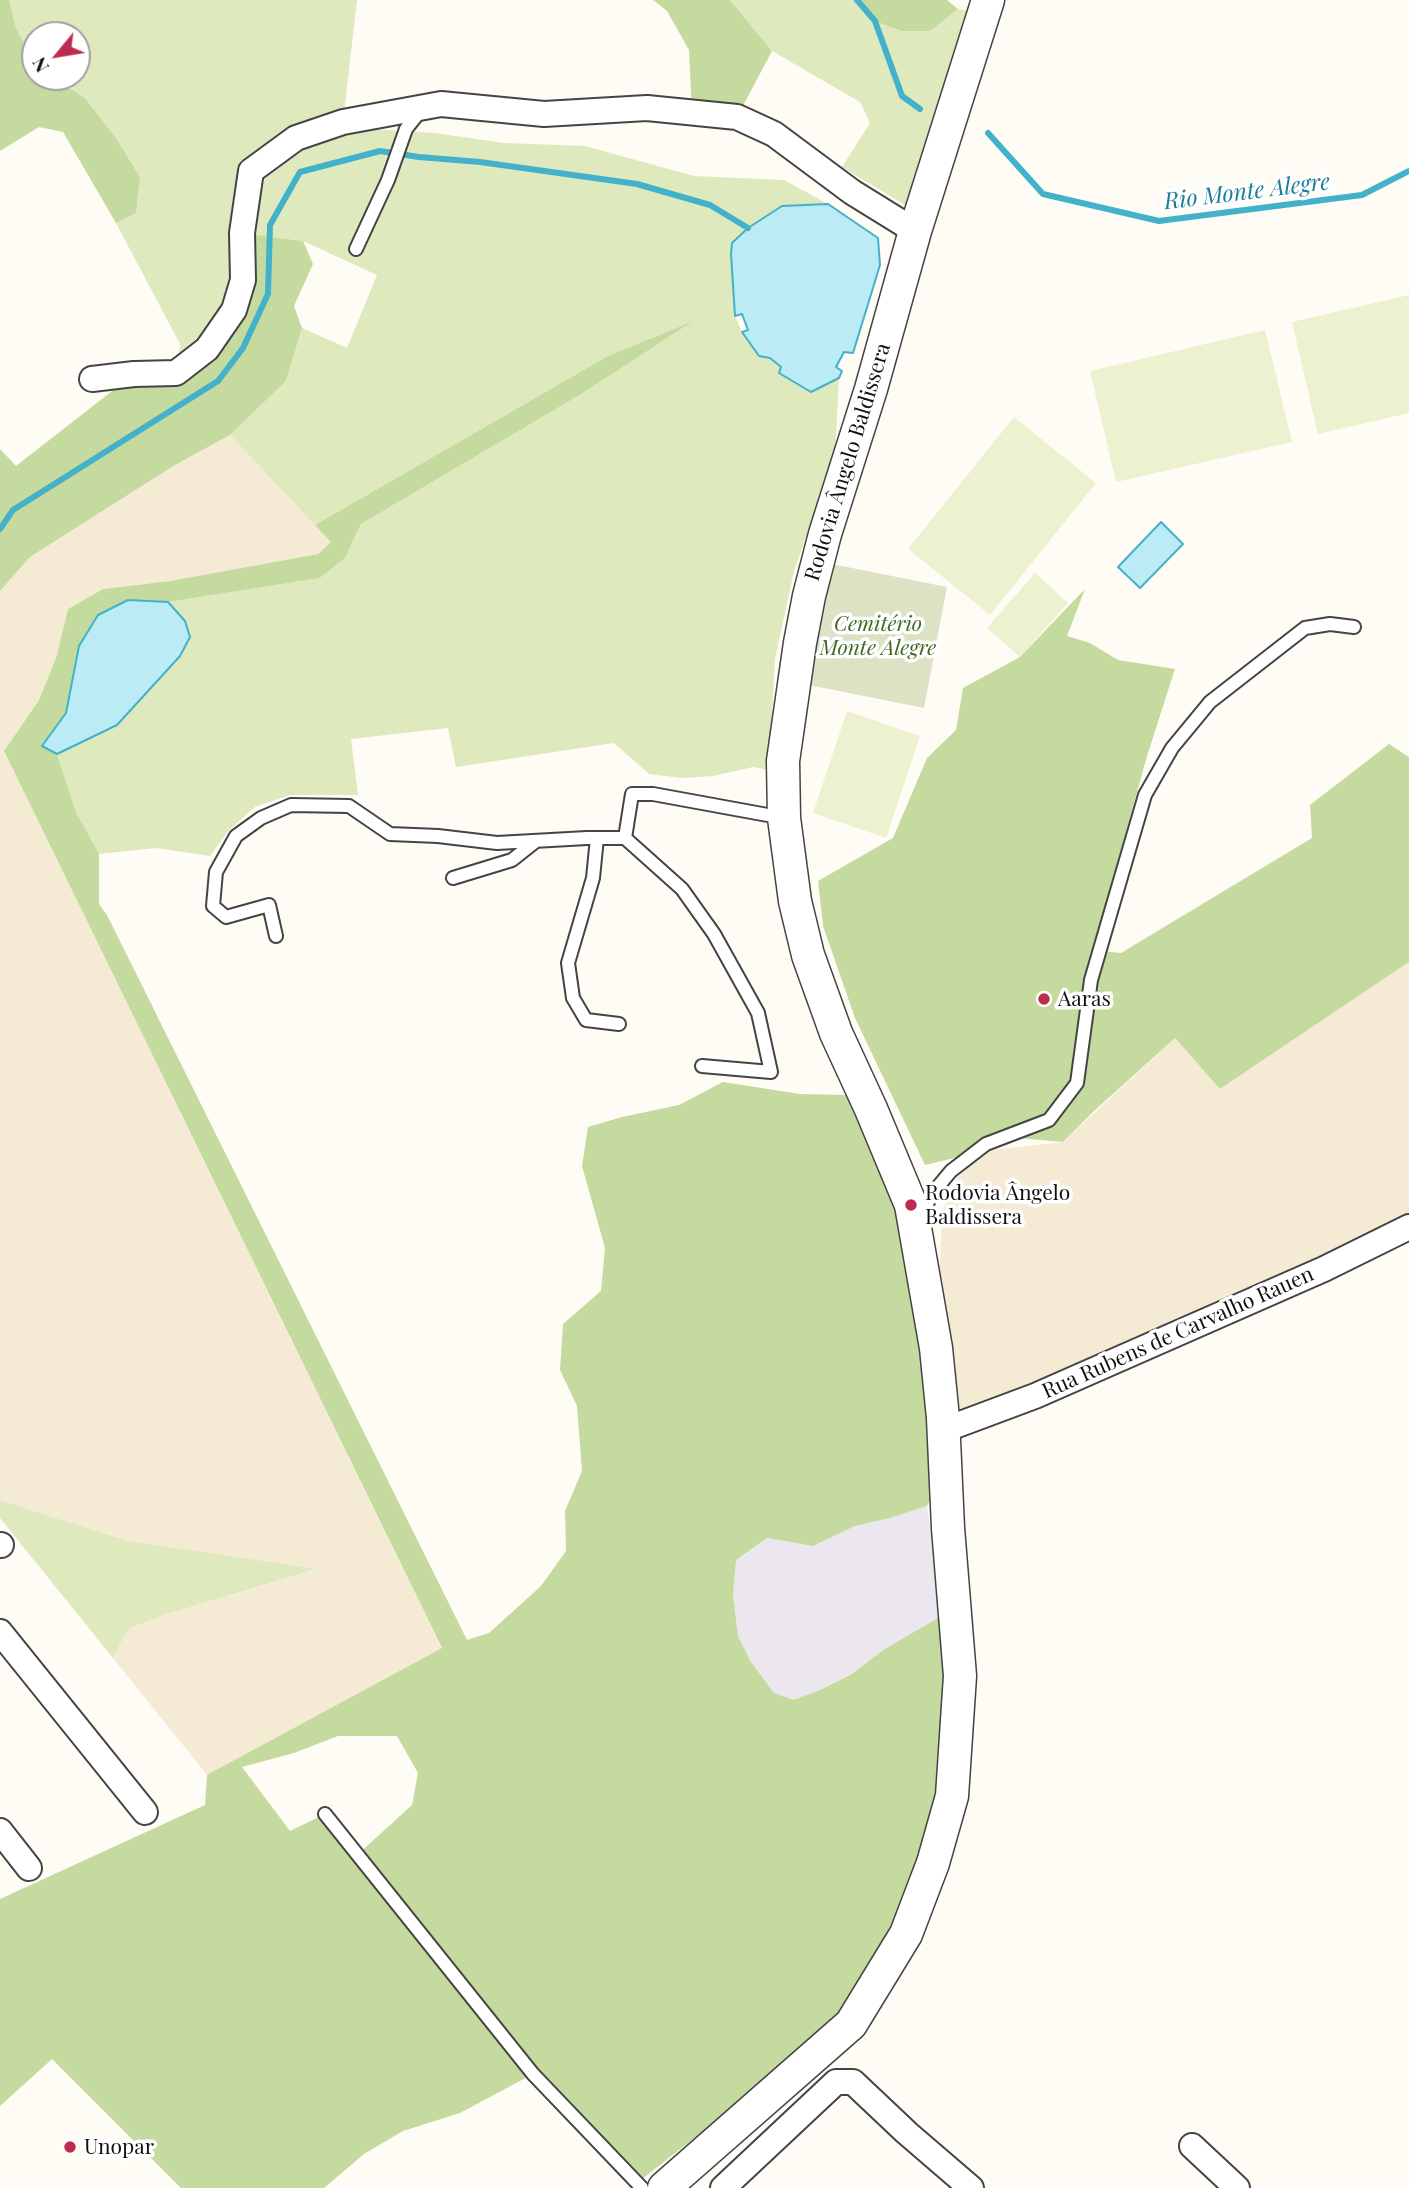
<!DOCTYPE html>
<html>
<head>
<meta charset="utf-8">
<style>
  body { margin:0 }
  #map { position:relative; width:1409px; height:2188px; overflow:hidden; background:#fffbf5; font-family:"Playfair Display",serif }
  canvas { display:block }
  .north { position:absolute; left:21px; top:21px; width:70px; height:70px; box-sizing:border-box; background:#fff; border:2px solid #a0a0a0; border-radius:50%; rotate:240deg; font-size:19px; font-weight:700; line-height:28px; text-align:center; color:#111 }
  .north::after { content:''; display:block; margin:auto; width:24px; height:32px; background:#be2b51; clip-path:polygon(50% 0,100% 100%,50% 72%,0 100%) }
</style>
</head>
<body>
<div id="map">
<canvas width="1409" height="2188"></canvas>
<div class="north">N</div>
</div>
<script>
const g = document.querySelector('canvas').getContext('2d');
g.lineJoin = 'round';
function fillPath(path, color) {
  g.fillStyle = color;
  g.fill(path, 'evenodd');
}
function toPath(rows) {
  const path = new Path2D();
  for (const r of rows) {
    path.moveTo(r[0], r[1]);
    for (let i = 2; i < r.length; i += 2) path.lineTo(r[i], r[i + 1]);
  }
  return path;
}
function strokePath(path, color, width, dash) {
  g.strokeStyle = color;
  g.lineWidth = width;
  g.lineCap = dash ? 'butt' : 'round';
  g.setLineDash(dash || []);
  g.stroke(path);
}
function drawText(font, color, halo, rows, align = 'center') {
  g.font = font + ' "Playfair Display",serif';
  g.lineWidth = 7;
  g.setLineDash([]);
  g.textBaseline = 'middle';
  g.strokeStyle = halo;
  g.fillStyle = color;
  for (const [text, x, y, turn = 0] of rows) {
    g.save();
    g.translate(x, y);
    g.rotate((+turn || 0) * Math.PI / 180);
    g.textAlign = isNaN(turn) ? turn : align;
    if (halo) g.strokeText(text, 0, 0);
    g.fillText(text, 0, 0);
    g.restore();
  }
}
const industrial = toPath([
  [927,1506,943,1615,883,1650,852,1674,820,1690,794,1701,774,1693,751,1662,738,1636,733,1595,736,1560,767,1538,813,1546,855,1526,890,1518]
]);
const farmland = toPath([
  [230,435,332,542,318,554,170,581,103,589,68,609,56,658,39,700,4,751,442,1649,241,1767,207,1775,113,1658,128,1629,167,1614,315,1570,128,1541,0,1500,0,591,30,557,175,465],
  [1409,962,1409,1217,1041,1386,955,1412,939,1290,942,1212,957,1178,984,1151,1063,1142,1175,1038,1220,1089]
]);
const green = toPath([
  [9,0,357,0,343,122,354,128,435,133,504,143,585,146,694,176,784,180,828,204,782,206,748,228,732,243,731,253,735,316,742,332,759,356,769,358,810,392,839,378,835,455,794,571,775,659,769,770,753,767,713,776,682,778,649,774,614,743,456,767,448,728,351,739,358,795,290,795,255,807,229,830,210,856,156,848,99,854,76,812,57,754,117,725,180,656,185,621,168,602,320,578,345,558,361,524,578,396,688,323,608,356,315,525,230,435,286,381,302,328,347,348,377,275,303,241,242,233,243,280,176,373,180,344,116,223,136,213,140,177,116,138,85,98,52,77,77,77,77,35,35,35,35,64,16,28],
  [730,0,857,0,875,21,930,31,958,9,972,12,910,208,842,167,870,123,860,102,772,51],
  [0,1500,128,1541,317,1569,167,1614,128,1629,113,1658,0,1518]
]);
const forest = toPath([
  [0,0,9,0,16,28,35,64,35,77,52,77,85,98,116,138,140,177,136,213,116,223,63,132,39,127,0,151],
  [653,0,730,0,772,51,737,117,692,112,689,50,667,11],
  [857,0,947,0,958,9,930,31,902,31,875,21],
  [242,233,303,241,313,264,294,306,302,328,286,381,230,435,175,465,30,557,0,591,0,449,16,466,134,374,176,373,234,310],
  [693,321,578,396,361,524,345,558,320,578,168,602,128,600,79,646,66,713,43,746,57,754,76,812,99,854,99,904,107,915,467,1640,489,1633,541,1586,566,1551,565,1511,582,1471,577,1406,560,1370,563,1324,601,1291,605,1248,582,1166,588,1127,622,1117,679,1105,723,1082,800,1094,849,1095,898,1212,927,1371,934,1492,927,1506,890,1518,855,1526,813,1546,767,1538,736,1560,733,1595,738,1636,751,1662,774,1693,794,1700,820,1690,852,1674,883,1650,943,1615,946,1635,939,1793,920,1858,891,1927,836,2016,707,2128,637,2183,533,2074,460,2113,403,2131,364,2154,324,2188,181,2188,52,2059,0,2106,0,1899,205,1805,207,1775,442,1648,4,751,39,700,56,658,68,609,103,589,170,581,318,554,331,542,315,525,608,356],
  [338,1736,397,1736,418,1773,412,1805,357,1855,325,1814,290,1831,242,1767,294,1753],
  [1085,589,1067,636,1090,643,1118,660,1175,669,1147,756,1093,950,1121,953,1312,838,1310,805,1389,744,1409,757,1409,962,1220,1089,1175,1038,1094,1111,1063,1142,1018,1138,984,1151,925,1165,855,1018,823,926,818,881,893,838,927,758,956,730,963,688,1020,657]
]);
const cemetery = toPath([
  [832,564,947,587,924,708,809,685]
]);
const pitch = toPath([
  [1409,295,1409,413,1318,434,1292,322],
  [1265,330,1292,442,1116,482,1090,371],
  [1014,417,1096,483,990,615,908,549],
  [1035,573,1068,603,1020,657,987,628],
  [847,711,920,736,886,838,813,813]
]);
const water = toPath([
  [828,204,878,238,880,265,853,353,844,352,836,367,842,371,839,378,811,392,779,373,781,367,770,358,759,356,742,332,748,330,742,314,735,316,731,254,732,243,748,228,782,206,828,204],
  [1161,522,1183,544,1140,588,1118,567,1161,522],
  [128,600,168,602,185,621,190,637,180,656,117,725,57,754,42,746,66,713,79,646,98,615,128,600]
]);
const stream = toPath([
  [857,0,875,21,902,96,920,109],
  [988,133,1043,194,1159,221,1362,195,1409,171],
  [0,529,13,510,218,381,243,348,268,294,270,225,300,172,380,151,419,157,480,162,637,184,710,205,748,228]
]);
const service = toPath([
  [356,249,388,180,406,129,421,110],
  [597,838,593,878,568,963,573,998,586,1020,619,1024],
  [625,838,682,889,714,934,758,1013,771,1072,702,1066],
  [453,878,512,860,536,841],
  [276,936,269,905,226,917,213,906,216,872,236,836,261,818,291,805,349,806,390,834,438,836,497,843,587,838,625,838,632,794,653,794,784,818],
  [920,1220,931,1195,951,1171,986,1144,1049,1120,1077,1083,1091,980,1145,795,1172,748,1210,702,1305,628,1330,624,1354,627],
  [325,1814,533,2074,642,2188]
]);
const minor = toPath([
  [92,379,134,374,176,373,207,349,234,310,243,280,242,233,251,171,296,138,343,122,441,104,544,114,647,108,737,117,774,134,852,192,915,231],
  [944,1430,1035,1396,1324,1269,1409,1227],
  [0,1545,1,1545],
  [0,1632,145,1812],
  [0,1831,29,1868],
  [1192,2146,1237,2188],
  [723,2188,836,2082,853,2082,907,2133,971,2188]
]);
const tertiary = toPath([
  [664,2188,851,2024,906,1934,933,1863,952,1796,960,1676,948,1528,943,1418,936,1348,911,1205,871,1109,836,1033,808,955,795,901,784,818,783,761,800,643,809,596,825,534,871,389,915,231,988,0]
]);
const markers = [
  [1044,999,7,"#be2b51"],
  [911,1205,7,"#be2b51"],
  [70,2147,7,"#be2b51"]
];
const streetNames = [
  ["Rodovia Ângelo Baldissera",848,462,-73],
  ["Rua Rubens de Carvalho Rauen",1178,1333,-24]
];
const parkNames = [
  ["Cemitério",878,624],
  ["Monte Alegre",878,648]
];
const poiNames = [
  ["Aaras",1058,999],
  ["Rodovia Ângelo",925,1193],
  ["Baldissera",925,1217],
  ["Unopar",84,2147]
];
const waterNames = [
  ["Rio Monte Alegre",1247,192,-7]
];
fillPath(industrial, '#ece6ee');
fillPath(farmland, '#f5ebd5');
fillPath(green, '#dee9be');
fillPath(forest, '#c5da9e');
fillPath(cemetery, '#dee2c5');
fillPath(pitch, '#ecf1d0');
fillPath(water, '#bbebf5');
strokePath(water, '#43b1ca', 2);
strokePath(stream, '#43b1ca', 6);
strokePath(service, '#444', 16);
strokePath(minor, '#444', 28);
strokePath(tertiary, '#444', 35);
strokePath(service, '#fff', 12);
strokePath(minor, '#fff', 24);
strokePath(tertiary, '#fff', 32);
for (const [x, y, r, color] of markers) {
  const dot = new Path2D();
  dot.arc(x, y, r, 0, 2 * Math.PI);
  g.fillStyle = color;
  g.fill(dot);
  strokePath(dot, '#fff', 2.5);
}
drawText('21px', '#111', '#fff', streetNames);
drawText('italic 21px', '#3f6821', '#fff', parkNames);
drawText('21px', '#111', '#fff', poiNames, 'left');
drawText('italic 23px', '#1b7c9a', '#fff', waterNames);
</script>
</body>
</html>
